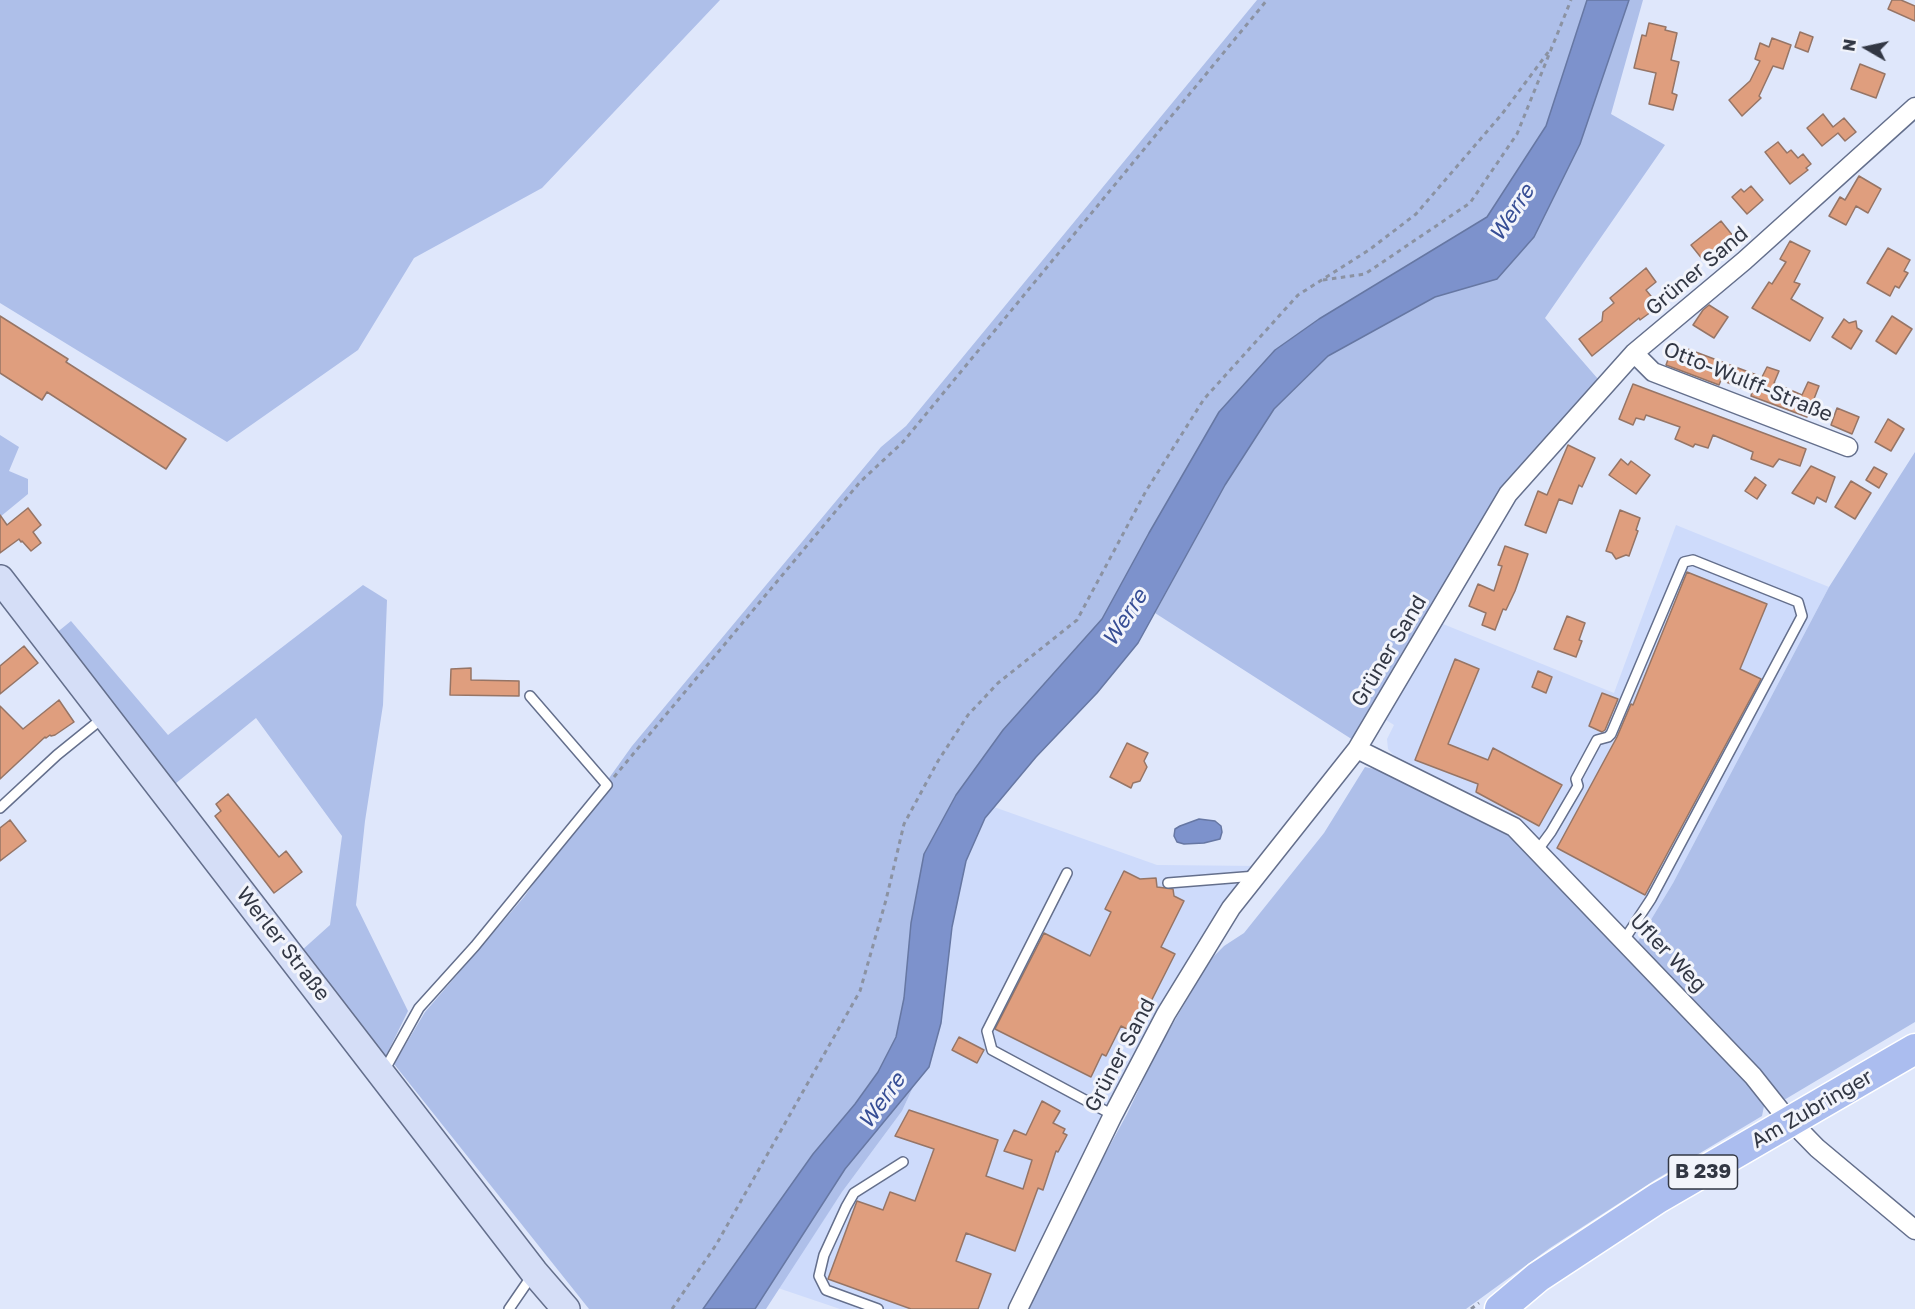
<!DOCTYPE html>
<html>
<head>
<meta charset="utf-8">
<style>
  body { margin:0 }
  #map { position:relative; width:1915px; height:1309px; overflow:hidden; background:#dfe7fb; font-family:"Golos Text",sans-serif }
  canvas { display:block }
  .north { position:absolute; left:1837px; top:18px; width:60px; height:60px; -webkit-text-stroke:4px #f2f4fb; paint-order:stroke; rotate:279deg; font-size:16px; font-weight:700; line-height:24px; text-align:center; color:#323744 }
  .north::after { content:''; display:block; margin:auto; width:21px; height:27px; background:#323744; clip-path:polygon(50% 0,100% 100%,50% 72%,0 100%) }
</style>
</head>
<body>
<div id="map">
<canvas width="1915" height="1309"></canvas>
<div class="north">N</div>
</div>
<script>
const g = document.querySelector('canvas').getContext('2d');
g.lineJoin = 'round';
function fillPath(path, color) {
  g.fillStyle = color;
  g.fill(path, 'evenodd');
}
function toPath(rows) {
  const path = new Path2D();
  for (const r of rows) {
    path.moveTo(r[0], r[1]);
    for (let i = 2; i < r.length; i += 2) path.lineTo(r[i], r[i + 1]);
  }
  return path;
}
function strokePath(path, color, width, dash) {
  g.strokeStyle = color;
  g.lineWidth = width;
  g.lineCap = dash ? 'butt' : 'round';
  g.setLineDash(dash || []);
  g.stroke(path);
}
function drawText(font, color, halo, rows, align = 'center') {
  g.font = font + ' "Golos Text",sans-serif';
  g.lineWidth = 6;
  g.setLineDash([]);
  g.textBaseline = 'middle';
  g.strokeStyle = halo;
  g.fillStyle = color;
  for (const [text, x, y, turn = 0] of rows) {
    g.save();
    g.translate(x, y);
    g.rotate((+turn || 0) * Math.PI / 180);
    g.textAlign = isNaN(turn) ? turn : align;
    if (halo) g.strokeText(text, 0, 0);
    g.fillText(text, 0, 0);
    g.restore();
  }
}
const built = toPath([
  [1676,525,1829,587,1673,883,1637,943,1518,820,1405,768,1388,749,1387,739,1394,725,1383,718,1438,622,1614,693],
  [994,807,1157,865,1261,866,1099,1127,1007,1309,840,1309,778,1288,842,1192,902,1111,914,1085,929,1067,941,1023,952,927,966,861,985,818]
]);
const green = toPath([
  [0,0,720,0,542,188,414,258,358,350,227,442,0,303],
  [1257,0,1587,0,1546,126,1487,217,1319,319,1275,350,1219,412,1149,533,1102,619,1003,730,956,795,924,854,911,923,904,999,896,1037,878,1072,855,1104,813,1154,703,1309,589,1309,394,1064,425,1012,524,897,632,746,881,447,906,426],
  [1629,0,1643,0,1611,114,1665,145,1545,318,1598,379,1504,491,1353,740,1155,613,1225,485,1274,409,1328,356,1435,297,1497,279,1534,237,1580,144],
  [0,435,19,447,9,471,28,479,28,494,0,517],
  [1915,452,1915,1022,1784,1100,1637,943,1673,883,1829,587],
  [363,585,387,600,383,705,365,821,356,905,408,1011,385,1058,301,951,330,925,342,836,256,718,175,784,55,634,71,621,168,735],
  [1365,767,1379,770,1509,835,1734,1062,1765,1101,1762,1116,1655,1180,1550,1248,1466,1309,1027,1309,1083,1195,1127,1114,1157,1051,1210,960,1224,946,1244,933,1324,833],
  [914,1085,902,1111,842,1192,766,1309,755,1309,845,1169]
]);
const water = toPath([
  [1587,0,1629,0,1580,144,1534,237,1497,279,1435,297,1328,356,1274,409,1225,485,1138,643,1097,693,1036,757,985,818,966,861,952,927,941,1023,929,1067,845,1169,755,1309,703,1309,813,1154,855,1104,878,1072,896,1037,904,998,911,923,924,854,956,795,1003,730,1102,619,1149,533,1219,412,1275,350,1319,319,1487,217,1546,126,1587,0],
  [1199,819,1215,821,1221,826,1222,832,1220,839,1204,843,1184,844,1177,842,1174,836,1175,829,1180,826,1199,819]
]);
const building = toPath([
  [1892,0,1901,0,1915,6,1915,21,1888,9,1892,0],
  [1649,23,1666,27,1665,30,1677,33,1671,60,1679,62,1672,93,1677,95,1673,110,1649,104,1656,73,1634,68,1642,35,1646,36,1649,23],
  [1800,32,1813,37,1808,52,1795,47,1800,32],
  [1772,38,1791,45,1783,69,1773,66,1759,96,1761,98,1742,116,1729,100,1750,81,1760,61,1755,59,1760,43,1769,47,1772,38],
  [1860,64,1885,74,1876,98,1851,89,1860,64],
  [1823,114,1833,127,1844,118,1856,132,1845,141,1838,133,1822,146,1807,128,1823,114],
  [1778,142,1787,153,1791,150,1798,158,1803,154,1811,164,1806,168,1808,170,1790,184,1765,152,1778,142],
  [1859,176,1881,189,1868,213,1856,206,1846,225,1829,216,1840,197,1845,200,1859,176],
  [1751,186,1763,200,1747,214,1732,197,1741,189,1744,192,1751,186],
  [1721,221,1733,236,1703,260,1691,245,1721,221],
  [1790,241,1810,251,1794,282,1800,284,1791,299,1823,318,1810,341,1752,308,1769,282,1772,284,1786,262,1780,259,1790,241],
  [1888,248,1910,260,1904,271,1908,273,1899,288,1895,286,1890,296,1867,283,1888,248],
  [1646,268,1656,282,1646,290,1659,306,1640,320,1639,318,1592,356,1579,339,1602,321,1603,312,1614,303,1610,298,1646,268],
  [1709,305,1728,317,1714,338,1693,325,1703,310,1709,305],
  [0,316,68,359,66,362,186,439,166,469,47,392,42,400,0,373,0,316],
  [1892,316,1912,329,1896,354,1876,341,1892,316],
  [1844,319,1849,323,1856,321,1857,328,1862,331,1851,349,1832,337,1844,319],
  [1685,348,1762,377,1767,367,1779,371,1774,383,1802,395,1808,382,1819,386,1807,417,1751,396,1752,392,1721,380,1719,385,1666,365,1670,354,1681,358,1685,348],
  [1633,384,1806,449,1800,466,1779,459,1773,467,1751,459,1753,452,1713,435,1708,448,1695,444,1693,447,1675,439,1680,427,1646,415,1644,420,1636,418,1633,425,1619,419,1633,384],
  [1837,408,1859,417,1852,434,1831,425,1837,408],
  [1888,419,1904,429,1891,451,1875,442,1888,419],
  [1568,445,1595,458,1582,487,1579,485,1572,504,1559,499,1546,533,1525,525,1538,491,1547,495,1568,445],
  [1621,459,1628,465,1631,461,1650,475,1636,494,1609,475,1621,459],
  [1811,466,1835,477,1826,502,1817,497,1814,504,1792,493,1811,466],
  [1874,467,1887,474,1879,488,1866,480,1874,467],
  [1755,477,1766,485,1757,499,1745,491,1755,477],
  [1851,481,1871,493,1855,519,1835,507,1851,481],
  [28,508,41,525,33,532,41,543,31,551,22,541,21,542,19,539,0,553,0,515,7,525,28,508],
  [1620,510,1640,518,1636,530,1638,531,1629,556,1626,555,1616,559,1612,553,1606,551,1620,510],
  [1505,546,1528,554,1515,591,1506,610,1503,609,1495,630,1482,625,1486,613,1469,606,1478,584,1494,591,1502,566,1498,565,1505,546],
  [1687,572,1767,604,1740,669,1761,679,1645,895,1557,848,1617,737,1631,704,1633,705,1687,572],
  [1567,616,1585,623,1579,640,1582,641,1576,657,1554,649,1567,616],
  [24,646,38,663,0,694,0,666,24,646],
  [1455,659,1479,669,1448,744,1488,760,1493,748,1562,785,1539,826,1476,792,1478,784,1415,760,1455,659],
  [471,668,471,680,519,681,519,696,450,695,451,669,471,668],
  [1538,671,1552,677,1546,693,1532,687,1538,671],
  [1602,693,1618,699,1605,730,1602,732,1589,726,1602,693],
  [59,700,74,722,55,735,51,736,50,735,46,738,45,737,0,779,0,706,23,729,59,700],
  [1127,743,1148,753,1144,761,1147,767,1140,781,1133,783,1131,788,1110,777,1127,743],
  [228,794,279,857,286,851,302,872,274,893,215,816,221,811,216,804,228,794],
  [10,820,26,841,0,861,0,828,10,820],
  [1124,871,1140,879,1156,878,1157,887,1173,889,1174,896,1184,901,1161,947,1175,954,1135,1033,1121,1026,1106,1056,1102,1054,1091,1077,995,1029,1044,933,1090,956,1111,912,1105,909,1124,871],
  [959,1037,984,1050,977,1063,952,1050,959,1037],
  [1042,1101,1060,1111,1053,1123,1065,1129,1063,1133,1067,1135,1058,1152,1056,1151,1043,1190,1038,1188,1015,1251,966,1233,956,1261,991,1274,978,1309,911,1309,828,1279,857,1201,883,1210,890,1192,915,1201,934,1149,895,1136,909,1110,998,1140,986,1176,1023,1189,1032,1160,1004,1151,1014,1130,1026,1135,1042,1101]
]);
const path = toPath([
  [1323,280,1365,274,1470,203,1517,134,1571,0],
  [614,777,860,482,903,442,1267,0],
  [672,1309,716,1245,860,991,886,900,904,824,938,761,968,715,998,683,1077,620,1146,491,1204,399,1298,295,1369,250,1416,214,1502,114,1552,47],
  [1471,1309,1479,1303]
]);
const service = toPath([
  [0,808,57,755,104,717],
  [1537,851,1551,832,1578,786,1576,779,1597,740,1608,737,1611,734,1684,562,1693,560,1798,602,1802,616,1651,899,1624,940],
  [1067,873,987,1031,992,1050,1113,1115],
  [1168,883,1256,876],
  [384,1071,419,1008,475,946,607,785,530,696],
  [509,1309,533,1274],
  [878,1309,826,1290,819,1276,824,1255,846,1207,854,1193,903,1162]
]);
const minor = toPath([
  [1634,353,1653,372,1848,447],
  [1357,749,1514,827,1753,1076,1780,1110,1817,1148,1915,1230],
  [1018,1309,1113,1115,1166,1014,1231,908,1357,749,1508,494,1634,353,1744,261,1915,107]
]);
const secondary = toPath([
  [0,579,534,1272,566,1309]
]);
const primary = toPath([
  [1500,1309,1538,1277,1658,1198,1915,1049]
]);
const shields = [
  [1703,1172,69]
];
const shieldNames = [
  ["B 239",1703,1172]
];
const streetNames = [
  ["Grüner Sand",1697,271,-40],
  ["Otto-Wulff-Straße",1748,382,22],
  ["Grüner Sand",1389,651,-59],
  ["Werler Straße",283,944,52],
  ["Ufler Weg",1668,953,46],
  ["Grüner Sand",1120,1055,-62],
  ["Am Zubringer",1812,1109,-30]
];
const waterNames = [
  ["Werre",1512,213,-57],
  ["Werre",1125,618,-57],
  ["Werre",882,1101,-54]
];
fillPath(built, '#cedbfb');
fillPath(green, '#aebfe9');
fillPath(water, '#7d92cc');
strokePath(water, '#6677a3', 1.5);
fillPath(building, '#df9e7e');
strokePath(building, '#967566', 1.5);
strokePath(service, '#646f8c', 12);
strokePath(minor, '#646f8c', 21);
strokePath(secondary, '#646f8c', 30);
strokePath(primary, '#fff', 33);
strokePath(path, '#8b92a2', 3, [4.5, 4.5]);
strokePath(service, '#fff', 9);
strokePath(minor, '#fff', 18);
strokePath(secondary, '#d5def7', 27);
strokePath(primary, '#abbdef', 30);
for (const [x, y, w] of shields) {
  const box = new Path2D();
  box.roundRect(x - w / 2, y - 17, w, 34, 4.5);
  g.fillStyle = '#f2f4fb';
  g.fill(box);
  strokePath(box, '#323744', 1.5);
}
drawText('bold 20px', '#323744', null, shieldNames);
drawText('21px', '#323744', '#f2f4fb', streetNames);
drawText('italic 22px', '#374e95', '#f2f4fb', waterNames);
</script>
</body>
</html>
